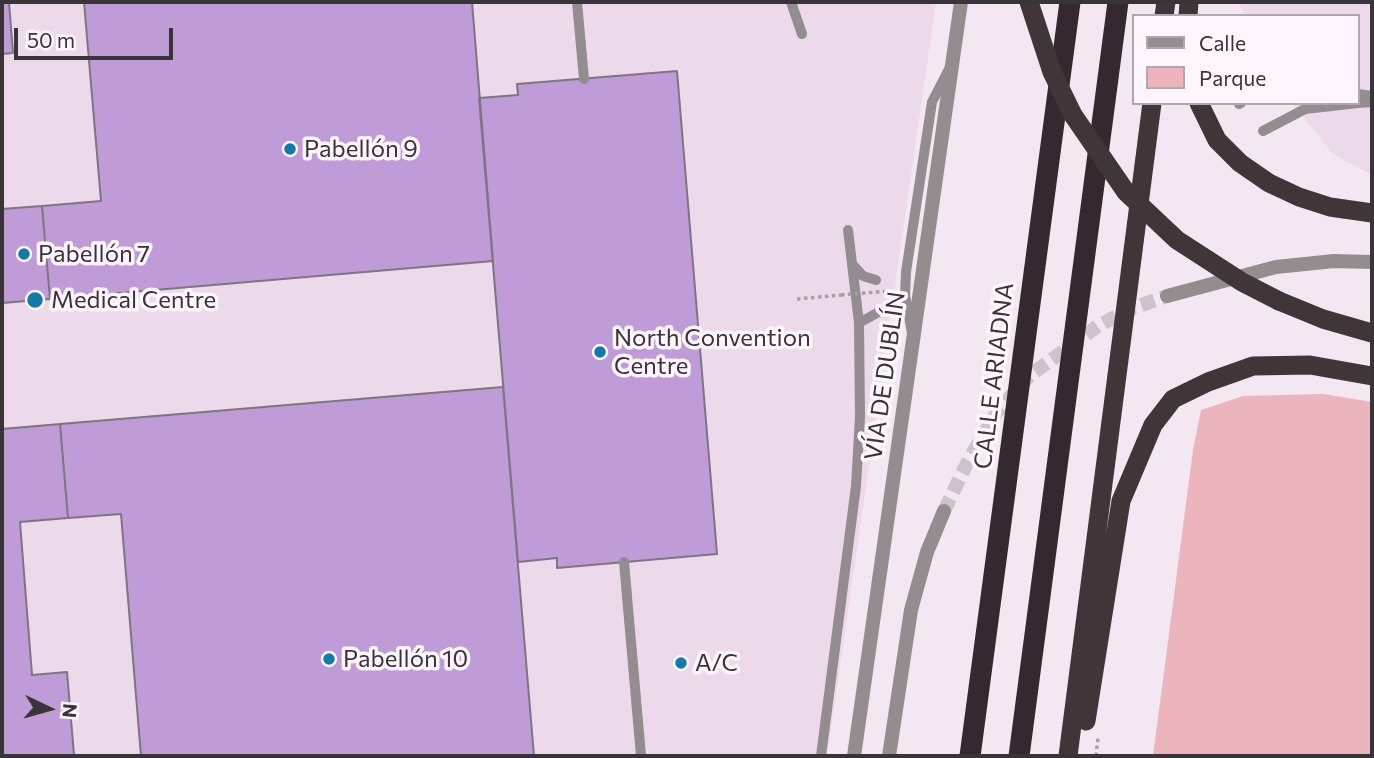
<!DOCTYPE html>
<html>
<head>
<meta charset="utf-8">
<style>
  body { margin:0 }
  #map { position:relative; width:1374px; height:758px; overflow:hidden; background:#f3e7f1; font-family:Commissioner,sans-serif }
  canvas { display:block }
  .frame { position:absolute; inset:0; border:4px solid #393438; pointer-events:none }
  .legend { position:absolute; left:1132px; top:14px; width:228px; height:91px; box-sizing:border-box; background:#fff5fe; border:2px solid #b0a8af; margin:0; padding:9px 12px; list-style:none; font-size:21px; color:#393438 }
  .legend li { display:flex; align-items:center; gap:14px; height:35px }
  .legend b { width:35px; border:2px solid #b0a8af }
  .north { position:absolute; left:14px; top:674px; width:70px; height:70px; -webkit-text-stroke:5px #fff5fe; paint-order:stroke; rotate:95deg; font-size:19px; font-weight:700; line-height:28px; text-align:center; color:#393438 }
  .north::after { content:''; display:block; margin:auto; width:24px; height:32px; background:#393438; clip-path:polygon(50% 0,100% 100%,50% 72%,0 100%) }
  .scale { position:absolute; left:14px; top:28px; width:159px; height:32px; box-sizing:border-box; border:4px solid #393438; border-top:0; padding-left:9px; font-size:21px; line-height:24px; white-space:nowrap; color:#393438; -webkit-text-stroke:5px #fff5fe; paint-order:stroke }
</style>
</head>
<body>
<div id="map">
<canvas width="1374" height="758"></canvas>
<div class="frame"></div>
<ul class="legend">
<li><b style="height:9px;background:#938d90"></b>Calle</li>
<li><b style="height:19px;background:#ecb4bc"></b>Parque</li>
</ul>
<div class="north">N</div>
<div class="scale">50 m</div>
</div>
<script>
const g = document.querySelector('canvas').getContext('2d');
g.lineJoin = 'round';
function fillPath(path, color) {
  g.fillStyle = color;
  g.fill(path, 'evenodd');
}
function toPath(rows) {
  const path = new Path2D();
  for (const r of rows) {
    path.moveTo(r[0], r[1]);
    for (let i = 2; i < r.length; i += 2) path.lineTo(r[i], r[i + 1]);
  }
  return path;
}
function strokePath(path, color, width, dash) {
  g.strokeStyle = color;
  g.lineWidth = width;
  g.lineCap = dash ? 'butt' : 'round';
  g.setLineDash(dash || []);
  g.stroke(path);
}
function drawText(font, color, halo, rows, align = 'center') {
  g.font = font + ' Commissioner,sans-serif';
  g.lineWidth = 7;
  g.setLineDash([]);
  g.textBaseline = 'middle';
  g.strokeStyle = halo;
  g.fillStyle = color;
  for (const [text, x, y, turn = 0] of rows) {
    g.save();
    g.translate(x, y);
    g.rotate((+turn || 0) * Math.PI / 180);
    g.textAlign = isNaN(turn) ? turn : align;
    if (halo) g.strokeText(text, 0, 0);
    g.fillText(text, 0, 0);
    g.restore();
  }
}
const built = toPath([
  [2,2,936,2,827,756,2,756],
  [1239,2,1372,2,1372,175,1333,154,1292,103,1358,103,1358,16,1244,16]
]);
const green = toPath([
  [1323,394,1372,402,1372,756,1153,756,1193,450,1201,410,1243,396]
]);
const building = toPath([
  [2,2,9,2,13,53,2,54,2,2],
  [84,2,472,2,493,261,50,299,42,206,101,201,84,2],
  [677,71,717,554,557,568,557,558,518,562,479,98,518,95,517,84,677,71],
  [42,206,50,299,2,303,2,209,42,206],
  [503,387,534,756,141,756,121,514,68,518,60,424,503,387],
  [60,424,68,518,20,522,32,675,67,672,74,755,2,756,2,429,60,424]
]);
const tertiaryTunnel = toPath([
  [944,511,967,463,997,412,1029,376,1098,326,1130,309,1167,296]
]);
const path = toPath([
  [797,299,841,295],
  [1096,756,1098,738]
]);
const service = toPath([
  [577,2,584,79],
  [791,2,802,34],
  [1358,94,1372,96],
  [1358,103,1372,102],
  [1239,104,1241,103],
  [1263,131,1305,109,1358,103],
  [853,265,863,276,876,280],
  [859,323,877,313],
  [912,333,905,295,906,272,932,102,949,69],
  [624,562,641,756],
  [821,756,856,486,860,417,859,323,848,230]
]);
const minor = toPath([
  [854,756,961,2]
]);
const tertiary = toPath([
  [1167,296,1276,267,1334,261,1372,262],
  [889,756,911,610,927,552,944,511]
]);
const trunk = toPath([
  [1164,16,1166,2],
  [1188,16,1189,2],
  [1199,103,1217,140,1240,163,1269,183,1299,197,1330,207,1372,213],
  [1279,301,1323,319,1372,333],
  [1086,721,1121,501,1153,425,1173,399,1208,382,1253,366,1310,365,1372,376],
  [1068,756,1152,103]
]);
const motorway = toPath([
  [970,756,1070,2],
  [1019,756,1118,2]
]);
const pathBridge = toPath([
  [841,295,888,291]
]);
const trunkBridge = toPath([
  [1029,2,1052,72,1073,115,1126,192,1177,240,1242,282,1279,301]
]);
const markers = [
  [290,149,7,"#137ca6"],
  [24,254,7,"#137ca6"],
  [35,300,9,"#137ca6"],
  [600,352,7,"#137ca6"],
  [329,659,7,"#137ca6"],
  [681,663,7,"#137ca6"]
];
const poiNames = [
  ["Pabellón 9",304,149],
  ["Pabellón 7",38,254],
  ["Medical Centre",51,300],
  ["North Convention",614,338],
  ["Centre",614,366],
  ["Pabellón 10",343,659],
  ["A/C",695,663]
];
const streetNames = [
  ["VÍA DE DUBLÍN",885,376,-82],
  ["CALLE ARIADNA",994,376,-83]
];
fillPath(built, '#ecdaea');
fillPath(green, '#ecb4bc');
fillPath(building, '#bf9bd8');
strokePath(building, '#7c7681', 2);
strokePath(tertiaryTunnel, '#cec3cc', 14, [14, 7]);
strokePath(path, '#a89fa6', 3.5, [3.5, 3.5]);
strokePath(service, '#938d90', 10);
strokePath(minor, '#938d90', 14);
strokePath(tertiary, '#938d90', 14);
strokePath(trunk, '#40363a', 19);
strokePath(motorway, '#34292e', 21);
strokePath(pathBridge, '#a89fa6', 3.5, [3.5, 3.5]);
strokePath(trunkBridge, '#40363a', 19);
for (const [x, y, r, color] of markers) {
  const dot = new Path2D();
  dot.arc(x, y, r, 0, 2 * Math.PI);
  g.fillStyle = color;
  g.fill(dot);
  strokePath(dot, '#fff5fe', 2.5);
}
drawText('24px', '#393438', '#fff5fe', poiNames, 'left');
drawText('24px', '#393438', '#fff5fe', streetNames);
</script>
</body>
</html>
